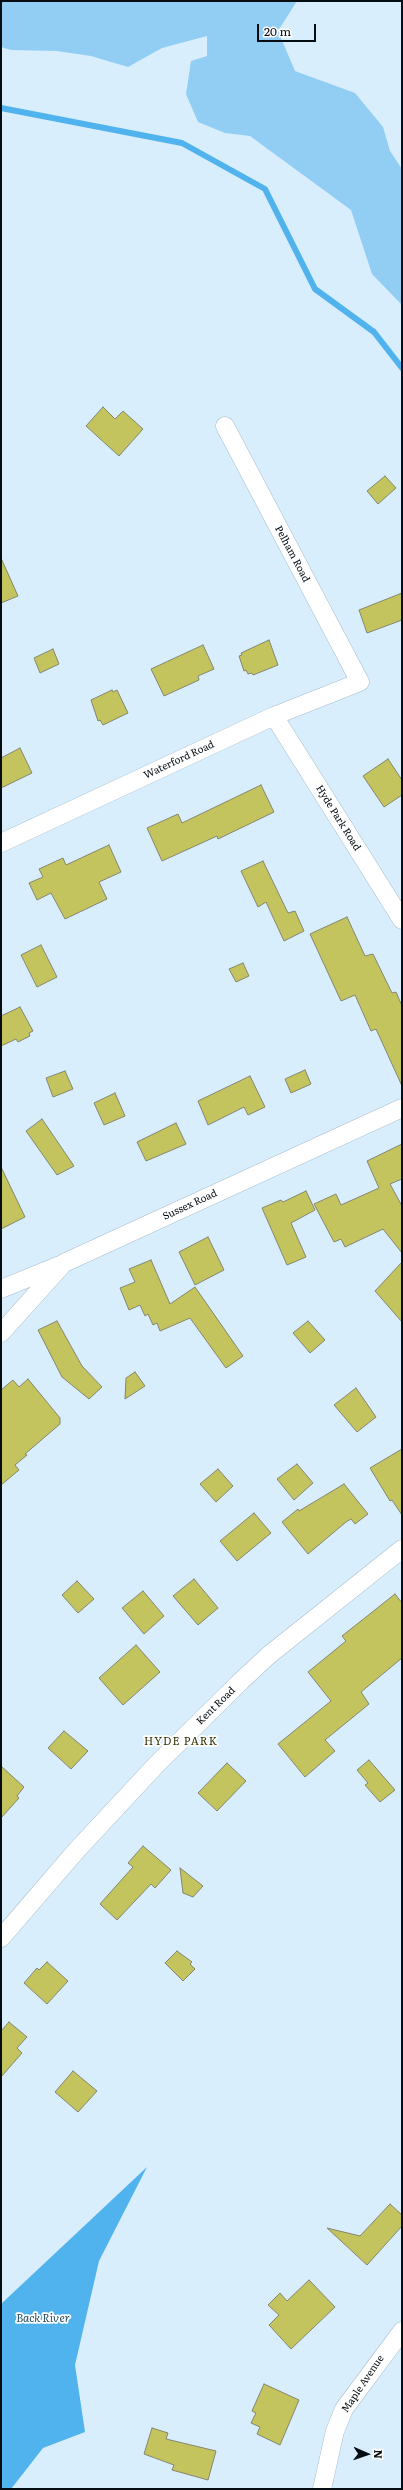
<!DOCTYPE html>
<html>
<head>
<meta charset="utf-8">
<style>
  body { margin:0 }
  #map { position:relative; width:403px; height:2490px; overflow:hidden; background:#d8eefd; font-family:Literata,serif }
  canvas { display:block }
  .frame { position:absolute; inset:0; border:2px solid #060d12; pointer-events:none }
  .north { position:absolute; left:347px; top:2434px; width:40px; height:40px; -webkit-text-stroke:3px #fff; paint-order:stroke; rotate:92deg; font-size:11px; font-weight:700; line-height:16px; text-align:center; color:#060d12 }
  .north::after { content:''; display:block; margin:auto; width:14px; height:18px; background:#060d12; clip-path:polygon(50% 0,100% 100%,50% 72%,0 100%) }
  .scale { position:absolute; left:257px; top:24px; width:59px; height:18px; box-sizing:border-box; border:2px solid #060d12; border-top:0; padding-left:5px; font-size:12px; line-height:14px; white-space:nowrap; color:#060d12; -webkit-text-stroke:3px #fff; paint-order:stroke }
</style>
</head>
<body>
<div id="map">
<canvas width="403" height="2490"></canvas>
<div class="frame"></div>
<div class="north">N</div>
<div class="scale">20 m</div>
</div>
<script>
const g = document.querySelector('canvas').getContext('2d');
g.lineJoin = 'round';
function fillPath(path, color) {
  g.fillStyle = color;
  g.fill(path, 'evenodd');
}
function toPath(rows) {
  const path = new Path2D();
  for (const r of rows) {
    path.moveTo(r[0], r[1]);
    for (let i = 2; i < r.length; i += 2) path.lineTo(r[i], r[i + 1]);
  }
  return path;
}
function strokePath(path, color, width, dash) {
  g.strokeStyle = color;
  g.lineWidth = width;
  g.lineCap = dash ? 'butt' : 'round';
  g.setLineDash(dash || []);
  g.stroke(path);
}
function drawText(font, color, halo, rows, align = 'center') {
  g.font = font + ' Literata,serif';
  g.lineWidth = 3.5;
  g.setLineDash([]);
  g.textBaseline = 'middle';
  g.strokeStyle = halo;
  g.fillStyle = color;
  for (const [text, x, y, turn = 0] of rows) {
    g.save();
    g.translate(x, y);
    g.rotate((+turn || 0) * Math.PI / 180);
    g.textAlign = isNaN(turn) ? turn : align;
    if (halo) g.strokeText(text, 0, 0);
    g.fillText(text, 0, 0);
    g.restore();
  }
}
const green = toPath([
  [1,1,297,1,278,31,295,71,355,93,383,127,390,151,402,169,402,305,372,274,351,210,250,136,225,133,198,122,186,94,191,61,207,56,207,36,162,48,128,67,91,56,57,51,11,50,1,47]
]);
const water = toPath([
  [147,2167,99,2261,75,2365,85,2432,43,2448,11,2489,1,2489,1,2304]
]);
const stream = toPath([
  [1,108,182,143,265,189,315,289,374,332,402,368]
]);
const building = toPath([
  [103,407,115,419,123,411,143,429,119,456,86,426,103,407],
  [385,476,396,488,378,504,367,491,385,476],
  [1,558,18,596,1,603,1,558],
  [402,593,402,620,367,633,359,610,402,593],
  [269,640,278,665,253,675,252,673,248,674,246,670,244,671,239,656,242,655,241,653,269,640],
  [203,645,214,669,198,676,199,680,164,696,151,669,203,645],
  [53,649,59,664,40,673,34,658,53,649],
  [112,690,113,692,117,690,128,713,103,725,100,720,98,721,91,700,112,690],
  [20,748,32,773,1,788,1,758,20,748],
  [388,759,402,780,402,795,384,807,363,776,388,759],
  [261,785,274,812,218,839,217,836,162,861,147,828,178,814,182,823,261,785],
  [109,845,121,872,99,882,107,899,65,919,51,893,37,900,29,883,43,877,39,869,63,858,66,865,109,845],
  [263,861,288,913,295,911,304,931,284,941,266,902,258,907,241,871,263,861],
  [347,917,365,956,373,954,392,993,396,992,402,1006,402,1086,376,1029,371,1031,355,995,341,1001,310,934,347,917],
  [41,945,57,977,37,987,21,955,41,945],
  [243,963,249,976,236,982,229,969,243,963],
  [20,1007,33,1031,29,1033,30,1036,18,1042,16,1039,1,1046,1,1016,20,1007],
  [305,1070,311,1084,291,1093,285,1079,305,1070],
  [65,1071,73,1089,53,1097,46,1078,65,1071],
  [250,1076,265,1107,248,1115,244,1107,208,1125,198,1101,250,1076],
  [115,1093,125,1116,104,1125,94,1103,115,1093],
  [42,1119,74,1166,57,1175,26,1131,42,1119],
  [176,1123,186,1144,146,1161,137,1142,176,1123],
  [402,1144,402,1179,390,1184,402,1206,402,1253,383,1229,345,1247,341,1239,334,1242,314,1204,336,1194,341,1205,379,1188,367,1161,402,1144],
  [1,1167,25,1217,1,1229,1,1167],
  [306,1191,315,1210,291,1223,306,1257,287,1265,262,1208,281,1200,283,1202,306,1191],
  [208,1237,224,1270,195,1285,179,1252,208,1237],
  [151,1260,170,1304,195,1287,243,1356,226,1368,190,1318,160,1331,157,1323,153,1325,148,1314,145,1316,140,1305,129,1310,120,1288,135,1282,129,1269,151,1260],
  [402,1262,402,1322,375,1291,402,1262],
  [57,1321,82,1366,102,1387,89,1399,62,1377,38,1330,57,1321],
  [308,1321,325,1340,310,1353,293,1333,308,1321],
  [135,1372,145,1386,125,1399,126,1378,135,1372],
  [28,1379,60,1418,60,1424,25,1454,27,1455,15,1465,19,1470,1,1485,1,1390,13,1380,19,1387,28,1379],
  [356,1388,376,1417,357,1432,334,1405,356,1388],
  [402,1449,402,1515,392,1500,390,1501,370,1468,402,1449],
  [297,1464,313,1483,294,1500,277,1479,297,1464],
  [218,1469,233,1486,216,1502,200,1484,218,1469],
  [344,1484,368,1514,355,1524,351,1519,346,1522,308,1554,282,1522,298,1509,299,1511,344,1484],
  [254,1513,271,1533,237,1561,220,1541,254,1513],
  [194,1579,218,1608,198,1625,173,1596,194,1579],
  [77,1581,94,1599,78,1613,62,1595,77,1581],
  [143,1591,164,1616,144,1634,122,1608,143,1591],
  [395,1594,402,1603,402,1658,361,1692,369,1704,325,1740,335,1751,305,1777,278,1744,331,1701,308,1672,346,1641,342,1636,395,1594],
  [136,1645,160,1672,123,1705,99,1678,136,1645],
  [64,1731,88,1751,71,1769,48,1748,64,1731],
  [369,1760,395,1790,380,1802,365,1785,368,1783,357,1770,369,1760],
  [227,1763,246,1781,217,1811,198,1793,227,1763],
  [1,1766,24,1787,17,1796,19,1798,1,1818,1,1766],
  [143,1846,171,1870,155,1888,151,1884,117,1920,100,1904,133,1867,128,1863,143,1846],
  [180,1868,203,1886,193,1897,183,1893,180,1868],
  [177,1951,192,1962,190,1964,195,1969,183,1981,165,1963,177,1951],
  [47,1962,68,1981,47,2004,24,1983,37,1968,39,1970,47,1962],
  [9,2022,27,2037,17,2048,22,2053,1,2077,1,2031,9,2022],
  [73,2071,97,2091,78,2112,55,2092,73,2071],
  [390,2204,402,2215,402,2226,367,2265,327,2228,360,2236,390,2204],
  [309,2280,335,2307,291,2349,269,2325,279,2315,268,2305,280,2293,287,2301,309,2280],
  [264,2384,299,2400,280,2445,257,2434,260,2427,251,2423,256,2413,252,2411,264,2384],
  [152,2428,168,2433,166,2439,216,2451,208,2480,172,2470,174,2465,144,2454,152,2428]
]);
const minor = toPath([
  [274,716,402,920],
  [1,843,274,716,360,682,225,426],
  [1,1289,60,1265],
  [1,1333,64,1263,402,1108],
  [1,1938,76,1851,156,1765,241,1681,269,1655,402,1549],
  [322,2489,335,2431,344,2409,402,2331]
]);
const streetNames = [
  ["Pelham Road",292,554,62],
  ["Waterford Road",179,760,-25],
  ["Hyde Park Road",338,818,58],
  ["Sussex Road",190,1205,-25],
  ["Kent Road",216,1706,-44],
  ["Maple Avenue",363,2384,-56]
];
const neighbourhoodNames = [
  ["HYDE PARK",181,1742]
];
const waterNames = [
  ["Back River",43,2319]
];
fillPath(green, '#92cdf4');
fillPath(water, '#50b3ee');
strokePath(stream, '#50b3ee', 6);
fillPath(building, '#c4c45e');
strokePath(building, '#848570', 1);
strokePath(minor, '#a7bccb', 19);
strokePath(minor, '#fff', 18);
drawText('10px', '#060d12', '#fff', streetNames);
g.letterSpacing = '1px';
drawText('11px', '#34340a', '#fff', neighbourhoodNames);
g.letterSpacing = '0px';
drawText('italic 11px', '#204962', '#fff', waterNames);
</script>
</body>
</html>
